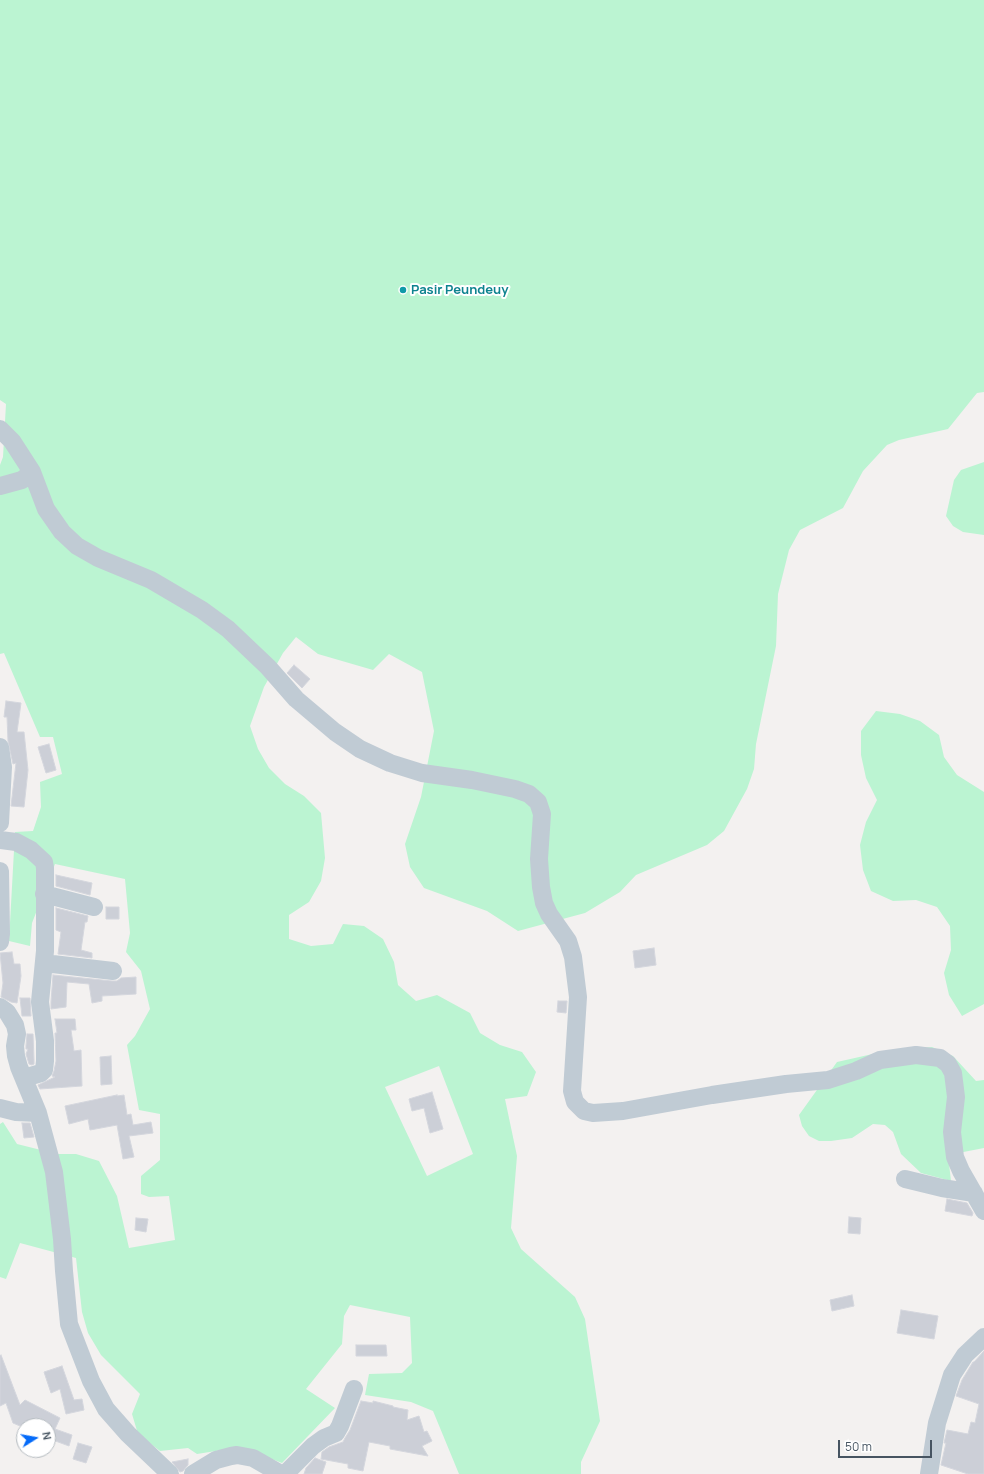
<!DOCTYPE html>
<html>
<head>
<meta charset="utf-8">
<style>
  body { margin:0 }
  #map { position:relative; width:984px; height:1474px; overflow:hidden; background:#f3f1f0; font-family:Manrope,sans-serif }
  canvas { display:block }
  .north { position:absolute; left:16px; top:1418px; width:40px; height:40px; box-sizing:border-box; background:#fff; border:1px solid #b5bbc0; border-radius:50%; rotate:79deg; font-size:11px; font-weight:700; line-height:16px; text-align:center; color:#465461 }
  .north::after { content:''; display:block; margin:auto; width:14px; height:18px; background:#056bf9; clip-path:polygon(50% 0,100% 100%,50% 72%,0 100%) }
  .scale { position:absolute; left:838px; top:1440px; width:94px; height:18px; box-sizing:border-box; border:2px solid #465461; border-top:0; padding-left:5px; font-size:12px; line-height:14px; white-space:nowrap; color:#465461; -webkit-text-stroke:3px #fff; paint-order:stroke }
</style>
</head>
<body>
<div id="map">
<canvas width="984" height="1474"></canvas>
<div class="north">N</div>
<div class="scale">50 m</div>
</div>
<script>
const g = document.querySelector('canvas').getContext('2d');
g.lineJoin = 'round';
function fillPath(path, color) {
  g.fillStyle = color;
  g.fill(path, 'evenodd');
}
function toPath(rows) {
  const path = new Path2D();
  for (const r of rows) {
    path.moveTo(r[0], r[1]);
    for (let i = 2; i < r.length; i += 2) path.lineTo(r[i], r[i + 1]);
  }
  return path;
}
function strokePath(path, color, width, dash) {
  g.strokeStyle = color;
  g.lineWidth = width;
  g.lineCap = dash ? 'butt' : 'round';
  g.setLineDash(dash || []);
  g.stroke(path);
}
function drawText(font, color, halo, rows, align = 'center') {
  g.font = font + ' Manrope,sans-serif';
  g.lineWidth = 4;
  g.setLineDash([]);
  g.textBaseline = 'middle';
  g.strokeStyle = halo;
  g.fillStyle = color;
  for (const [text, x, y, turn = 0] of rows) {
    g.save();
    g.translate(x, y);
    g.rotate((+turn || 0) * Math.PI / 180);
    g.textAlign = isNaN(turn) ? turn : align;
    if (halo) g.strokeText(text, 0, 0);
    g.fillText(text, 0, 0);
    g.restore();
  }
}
const green = toPath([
  [0,0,984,0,984,392,977,393,948,429,899,440,887,445,863,471,843,508,800,530,789,550,778,594,776,646,756,744,754,769,747,789,724,831,707,845,636,875,620,892,585,913,518,931,487,911,424,888,410,867,405,844,421,797,434,731,422,672,389,654,373,670,318,654,296,637,283,653,264,687,250,726,258,749,269,768,285,784,304,796,321,813,325,858,321,881,309,902,289,915,289,939,311,946,333,944,343,924,364,926,383,939,394,962,398,985,416,1001,437,995,470,1013,480,1033,500,1045,522,1052,536,1072,527,1096,505,1099,517,1156,511,1228,521,1249,575,1297,585,1319,600,1421,581,1462,581,1474,459,1474,433,1411,411,1402,365,1395,369,1374,402,1373,412,1363,410,1317,350,1305,344,1316,342,1344,306,1389,335,1408,282,1463,241,1447,197,1454,188,1448,160,1451,138,1434,132,1414,140,1394,101,1355,88,1333,82,1312,76,1258,20,1243,6,1279,0,1277,0,1124,3,1122,17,1144,57,1154,76,1154,99,1161,117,1196,129,1248,175,1240,169,1196,149,1197,141,1194,141,1176,160,1160,160,1114,139,1110,127,1045,135,1036,150,1009,141,971,126,952,130,933,125,879,55,864,32,923,30,946,9,941,15,832,33,831,41,807,40,782,62,774,53,737,40,737,4,653,0,654,0,465,3,457,6,404,0,400],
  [439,1066,473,1154,427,1176,385,1087],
  [984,462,984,535,963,532,953,526,946,516,954,480,961,470],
  [876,711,900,714,920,721,939,735,944,757,957,775,984,792,984,1004,962,1016,949,995,944,973,951,950,950,926,937,907,916,900,893,901,871,891,863,870,860,845,866,822,877,800,866,778,861,755,861,731],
  [932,1047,953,1056,976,1081,984,1080,984,1148,948,1155,951,1181,921,1173,901,1154,893,1132,885,1125,873,1124,852,1138,831,1141,819,1141,809,1136,802,1126,799,1115,837,1062,886,1051]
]);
const building = toPath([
  [294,665,310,679,302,688,287,673,294,665],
  [6,701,21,703,17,732,24,732,28,770,24,807,11,806,16,763,13,764,8,741,7,717,4,717,6,701],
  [49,744,56,770,46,773,38,747,49,744],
  [56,875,92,883,90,895,56,886,56,875],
  [106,907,119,907,119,919,106,919,106,907],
  [56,908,88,916,87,922,85,922,81,950,92,953,92,958,58,954,61,932,56,930,56,908],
  [654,948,656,965,635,968,633,951,654,948],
  [12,952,14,964,20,964,21,976,17,1003,11,1002,1,997,3,983,0,953,12,952],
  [53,975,112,981,117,981,121,978,136,977,136,994,102,996,102,1001,92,1003,89,984,67,982,66,1007,51,1009,51,1002,53,975],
  [20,998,30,998,31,1016,22,1016,20,998],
  [558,1001,567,1001,566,1013,557,1012,558,1001],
  [55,1019,75,1019,76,1030,71,1030,74,1051,81,1050,82,1086,40,1089,38,1085,55,1077,52,1076,54,1071,56,1061,55,1033,57,1033,55,1019],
  [27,1034,33,1034,34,1060,34,1064,32,1065,29,1064,26,1054,28,1049,26,1049,26,1046,27,1034],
  [111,1056,112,1084,101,1085,100,1057,111,1056],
  [432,1092,443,1129,430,1133,424,1108,412,1111,409,1099,432,1092],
  [117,1095,117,1096,124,1095,127,1115,131,1114,133,1125,151,1122,153,1133,129,1136,134,1157,123,1159,117,1125,90,1130,88,1119,69,1124,65,1106,117,1095],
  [22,1123,30,1123,34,1137,24,1138,22,1123],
  [947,1199,967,1203,973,1213,972,1216,945,1211,947,1199],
  [849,1217,861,1218,860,1234,848,1233,849,1217],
  [136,1218,148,1219,146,1232,135,1230,136,1218],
  [852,1295,854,1306,832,1311,830,1300,852,1295],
  [901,1310,938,1316,934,1339,897,1333,901,1310],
  [356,1345,386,1345,387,1356,356,1356,356,1345],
  [984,1351,984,1474,968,1474,941,1465,946,1443,944,1443,947,1430,968,1434,971,1422,975,1423,979,1404,956,1396,962,1380,973,1362,974,1362,984,1351],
  [1,1355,20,1405,25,1400,60,1418,55,1429,72,1435,69,1446,50,1439,48,1444,48,1426,20,1426,13,1423,6,1403,0,1406,0,1356,1,1355],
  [62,1366,74,1400,82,1399,84,1410,66,1414,60,1389,51,1393,44,1372,62,1366],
  [361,1401,373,1403,373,1401,393,1406,393,1407,408,1410,407,1420,419,1416,424,1432,427,1431,432,1441,422,1446,428,1456,390,1449,390,1446,369,1442,363,1471,348,1468,348,1464,321,1459,322,1452,329,1447,343,1442,345,1438,350,1430,361,1401],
  [78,1443,92,1447,86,1463,73,1459,78,1443],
  [315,1458,326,1462,322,1474,304,1474,306,1468,315,1458],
  [188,1459,188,1465,183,1471,180,1472,172,1462,188,1459]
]);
const minor = toPath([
  [0,429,12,441,32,472,46,509,62,532,77,546,98,558,151,580,202,610,228,629,268,667,296,699,335,732,360,749,390,763,422,773,472,780,515,789,529,794,538,802,542,814,539,859,541,887,544,903,549,914,568,941,573,957,578,997,572,1091,575,1102,584,1111,593,1113,623,1111,712,1095,786,1084,828,1080,856,1071,880,1060,916,1055,940,1058,948,1064,953,1073,956,1097,952,1132,955,1157,961,1171,984,1211],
  [0,486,22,480,32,472],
  [0,747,3,767,0,823],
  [0,840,16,842,31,850,44,862,45,868,45,951,40,1002,45,1041,45,1061,44,1070,41,1073,24,1078],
  [0,871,1,934,0,942],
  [44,894,94,907],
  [44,963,113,971],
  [0,1007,7,1012,15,1025,17,1034,15,1046,16,1056,19,1067,38,1113,54,1172,62,1239,64,1271,69,1324,91,1381,106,1409,128,1434,170,1474],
  [0,1108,16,1112,38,1113],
  [905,1179,942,1188,974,1193],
  [193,1474,216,1460,231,1456,237,1455,253,1458,281,1474],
  [285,1474,313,1446,324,1438,336,1433,340,1426,354,1389],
  [929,1474,937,1423,952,1375,965,1355,984,1337]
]);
const markers = [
  [403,290,4,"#0f9aa8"]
];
const cultureNames = [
  ["Pasir Peundeuy",411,290]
];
fillPath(green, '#bbf4d2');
fillPath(building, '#cccfd7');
strokePath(building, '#d4d6dd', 1);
strokePath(minor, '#c0cbd4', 18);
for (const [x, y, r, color] of markers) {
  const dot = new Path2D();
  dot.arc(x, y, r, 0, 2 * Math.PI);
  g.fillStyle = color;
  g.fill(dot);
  strokePath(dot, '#fff', 1.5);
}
drawText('bold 13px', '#0d838f', '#fff', cultureNames, 'left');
</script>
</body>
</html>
